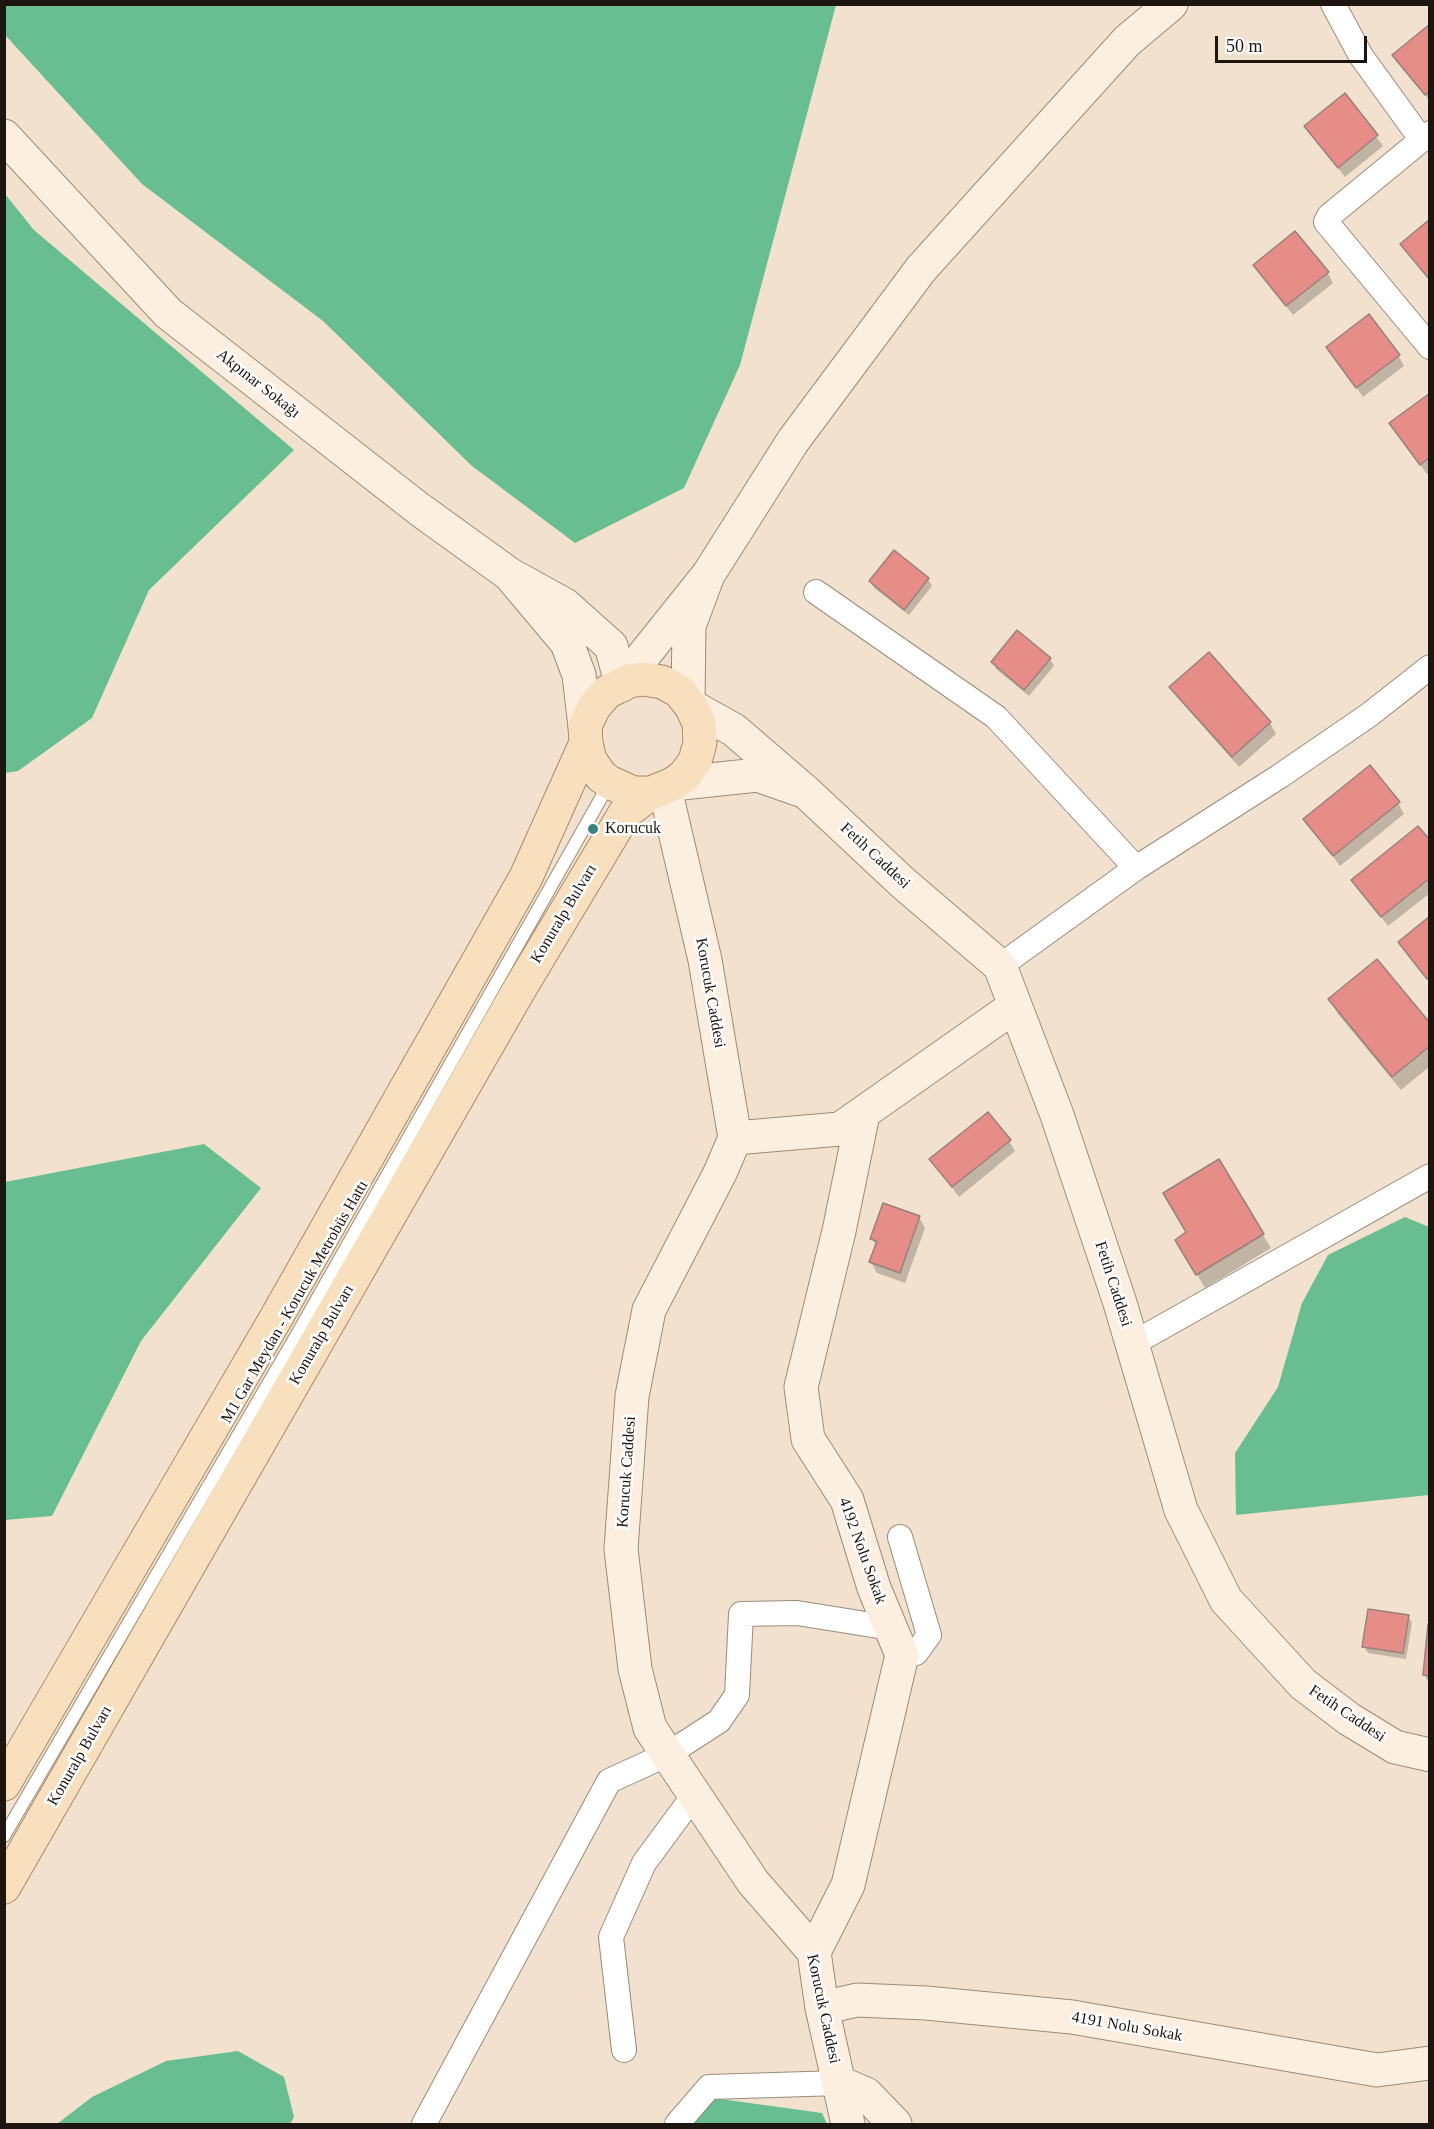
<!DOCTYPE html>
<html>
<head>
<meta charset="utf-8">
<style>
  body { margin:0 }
  #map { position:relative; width:1434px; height:2129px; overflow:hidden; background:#f2e1cf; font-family:Georgia,serif }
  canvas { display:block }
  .frame { position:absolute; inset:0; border:6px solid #1d1610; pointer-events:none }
  .scale { position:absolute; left:1215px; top:36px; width:152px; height:27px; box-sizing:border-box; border:3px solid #1d1610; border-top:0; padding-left:8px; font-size:18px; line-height:21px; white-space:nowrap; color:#1d1610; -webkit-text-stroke:4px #fff; paint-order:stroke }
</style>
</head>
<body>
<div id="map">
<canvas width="1434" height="2129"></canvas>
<div class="frame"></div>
<div class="scale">50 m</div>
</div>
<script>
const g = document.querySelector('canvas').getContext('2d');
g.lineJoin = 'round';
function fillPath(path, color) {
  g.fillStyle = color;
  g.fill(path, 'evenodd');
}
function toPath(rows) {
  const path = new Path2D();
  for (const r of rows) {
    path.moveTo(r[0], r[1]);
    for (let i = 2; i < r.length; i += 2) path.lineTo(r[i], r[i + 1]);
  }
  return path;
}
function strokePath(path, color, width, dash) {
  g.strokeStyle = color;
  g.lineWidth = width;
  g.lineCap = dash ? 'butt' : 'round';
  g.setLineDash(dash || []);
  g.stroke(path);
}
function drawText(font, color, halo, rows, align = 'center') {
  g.font = font + ' Georgia,serif';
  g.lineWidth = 5;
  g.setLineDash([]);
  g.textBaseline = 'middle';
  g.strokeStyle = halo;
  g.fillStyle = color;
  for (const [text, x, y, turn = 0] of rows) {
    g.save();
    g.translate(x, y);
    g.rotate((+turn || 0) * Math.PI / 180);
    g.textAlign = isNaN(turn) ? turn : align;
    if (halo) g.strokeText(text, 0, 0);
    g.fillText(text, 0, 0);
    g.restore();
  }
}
const forest = toPath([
  [5,4,836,5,740,365,684,488,575,543,472,466,323,321,142,184,5,35],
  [5,194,34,230,294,450,149,590,92,718,18,771,5,773],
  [204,1144,261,1188,141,1341,52,1516,5,1520,5,1182],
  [1405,1217,1429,1227,1429,1495,1236,1515,1235,1453,1278,1387,1302,1303,1328,1255],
  [238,2051,284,2077,294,2117,290,2124,57,2124,92,2097,166,2061],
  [713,2098,822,2113,827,2124,689,2124]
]);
const shadow = toPath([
  [1430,26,1430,101,1394,56],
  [1345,95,1383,146,1345,177,1306,126],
  [1430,221,1430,281,1402,244],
  [1255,266,1327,272,1333,283,1293,315],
  [1328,348,1398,355,1404,366,1363,397],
  [1430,395,1430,472,1427,474,1391,424],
  [894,552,928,579,932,586,909,615,874,588,870,581],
  [1209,654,1270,723,1276,734,1239,767,1177,697,1171,687],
  [1050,659,1054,666,1029,696,996,669,993,662],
  [1398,803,1404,814,1340,866,1305,819],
  [1430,843,1430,893,1388,926,1353,880],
  [1330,1000,1430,1025,1430,1066,1401,1090,1338,1014],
  [1009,1141,1015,1151,959,1197,931,1159],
  [1218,1161,1271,1248,1205,1288,1177,1240,1188,1233],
  [919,1217,925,1228,905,1283,877,1273,871,1262,876,1246,872,1239],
  [1408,1616,1412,1623,1406,1659,1368,1653,1364,1647],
  [1430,1626,1430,1684,1424,1675]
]);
const building = toPath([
  [1430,24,1430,91,1425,95,1392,55,1430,24],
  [1345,93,1378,135,1338,168,1304,126,1345,93],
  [1430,219,1430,280,1400,244,1430,219],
  [1295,231,1329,272,1286,306,1253,265,1295,231],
  [1369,314,1400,355,1356,388,1326,347,1369,314],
  [1430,393,1430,457,1420,465,1389,423,1430,393],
  [894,550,929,578,904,610,869,581,894,550],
  [1017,630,1051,658,1024,690,991,662,1017,630],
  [1209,652,1271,722,1232,757,1169,687,1209,652],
  [1370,765,1400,802,1333,856,1303,819,1370,765],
  [1418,826,1430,840,1430,878,1381,917,1351,880,1418,826],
  [1430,916,1430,977,1427,979,1398,942,1430,916],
  [1377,959,1430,1023,1430,1046,1392,1077,1328,999,1377,959],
  [988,1112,1011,1140,952,1187,929,1159,988,1112],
  [1219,1159,1264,1234,1196,1275,1175,1240,1186,1232,1163,1193,1219,1159],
  [883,1203,920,1216,900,1273,869,1262,877,1241,870,1239,883,1203],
  [1368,1609,1409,1615,1403,1653,1362,1647,1368,1609],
  [1428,1624,1430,1624,1430,1676,1423,1675,1428,1624]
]);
const lane = toPath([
  [4,1836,296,1336,609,784]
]);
const street = toPath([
  [1333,4,1361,56,1421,139],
  [1430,133,1329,216,1326,222,1430,347],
  [816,592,996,717,1136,868],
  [1000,966,1136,868,1280,776,1369,715,1430,667],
  [1132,1344,1430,1176],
  [900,1537,929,1635,916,1653,902,1655],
  [624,2050,611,1937,644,1863,695,1794],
  [424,2124,609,1781,668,1754,719,1721,737,1695,741,1614,797,1613,891,1628],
  [677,2124,709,2087,840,2083]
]);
const secondary = toPath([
  [4,136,168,313,419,509,509,574],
  [708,575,793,441,921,269,1127,41,1171,4],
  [629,681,644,655,708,575,689,626,688,702],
  [585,726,579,675,567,643,509,574,565,605,611,646,622,685],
  [673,784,757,775,806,792,734,730,691,706],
  [665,789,705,960,735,1138,720,1173,649,1310,632,1396,621,1549,635,1669,650,1728,753,1882,814,1952,822,2008,848,2124],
  [806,792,902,882,1000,966,1057,1115,1120,1303,1181,1510,1226,1600,1303,1684,1349,1719,1395,1747,1430,1755],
  [735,1138,840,1129,1015,1006],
  [814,1952,848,1885,902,1655,874,1588,847,1500,808,1439,801,1387,839,1231,863,1114],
  [822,2008,857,2000,926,2003,1072,2017,1377,2070,1430,2063],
  [840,2083,866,2094,895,2124]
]);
const primary = toPath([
  [4,1784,276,1318,526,877,586,743],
  [4,1887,519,990,625,813,651,793,673,784,684,776,695,761,700,743,699,723,691,706,679,691,662,682,643,679,629,681,607,692,594,707,585,726,586,743,590,760,601,776,609,782,633,793,651,793]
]);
const markers = [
  [593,829,6,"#3a8280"]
];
const streetNames = [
  ["Akpınar Sokağı",258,384,38],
  ["Fetih Caddesi",875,856,43],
  ["Konuralp Bulvarı",564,914,-59],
  ["Korucuk Caddesi",710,993,80],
  ["Fetih Caddesi",1113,1284,72],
  ["M1 Gar Meydan - Korucuk Metrobüs Hattı",295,1302,-60],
  ["Konuralp Bulvarı",322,1335,-60],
  ["Korucuk Caddesi",627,1472,-86],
  ["4192 Nolu Sokak",862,1551,70],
  ["Fetih Caddesi",1347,1714,34],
  ["Konuralp Bulvarı",80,1756,-60],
  ["Korucuk Caddesi",823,2009,78],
  ["4191 Nolu Sokak",1127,2027,10]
];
const poiNames = [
  ["Korucuk",605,829]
];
fillPath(forest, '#68be90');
fillPath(shadow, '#0003');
fillPath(building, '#e58d86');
strokePath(building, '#99807d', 1.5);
strokePath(lane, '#9b8b7a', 14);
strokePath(street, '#9b8b7a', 26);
strokePath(secondary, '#9b8b7a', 35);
strokePath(primary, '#a98b65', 35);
strokePath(lane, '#fff', 12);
strokePath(street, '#fff', 24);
strokePath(secondary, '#fcefdf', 33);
strokePath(primary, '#f8dfbe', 33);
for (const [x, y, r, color] of markers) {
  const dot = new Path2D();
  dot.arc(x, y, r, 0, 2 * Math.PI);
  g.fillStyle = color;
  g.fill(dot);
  strokePath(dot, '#fff', 2);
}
drawText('16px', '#1d1610', '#fff', streetNames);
drawText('16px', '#1d1610', '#fff', poiNames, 'left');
</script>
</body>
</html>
